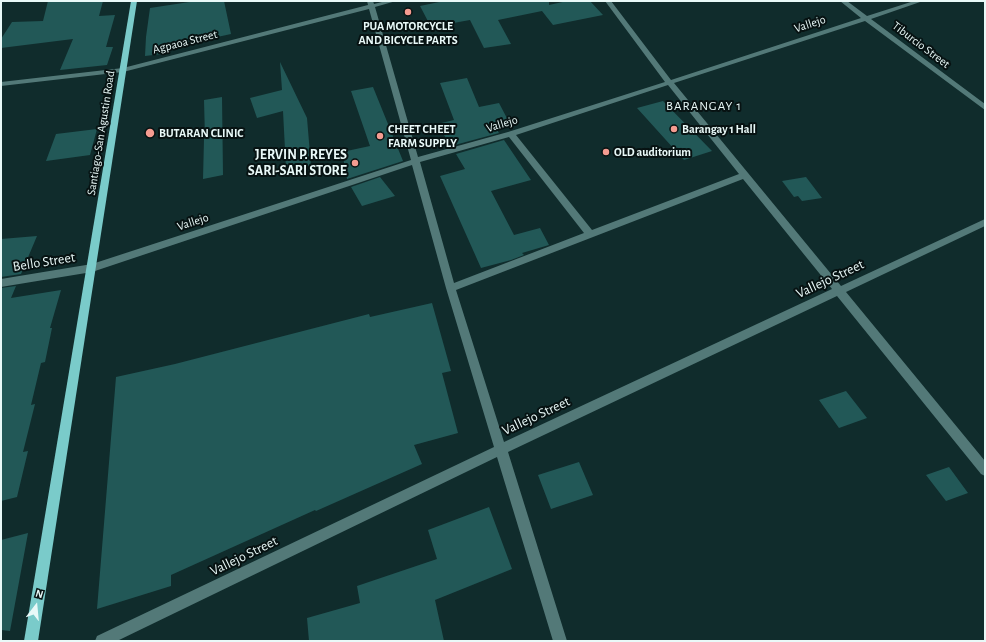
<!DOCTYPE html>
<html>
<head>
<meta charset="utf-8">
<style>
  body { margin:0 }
  #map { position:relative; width:986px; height:642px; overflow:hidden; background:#102c2c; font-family:"Alegreya Sans",sans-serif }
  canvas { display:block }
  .frame { position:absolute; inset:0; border:2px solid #e9f9f8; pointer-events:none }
  .north { position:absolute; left:16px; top:586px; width:40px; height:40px; -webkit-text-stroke:3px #071212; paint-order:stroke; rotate:16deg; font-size:11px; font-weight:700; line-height:16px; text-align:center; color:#e9f9f8 }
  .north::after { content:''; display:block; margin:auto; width:14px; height:18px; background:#e9f9f8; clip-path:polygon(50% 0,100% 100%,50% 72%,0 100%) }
</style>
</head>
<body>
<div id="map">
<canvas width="986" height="642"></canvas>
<div class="frame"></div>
<div class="north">N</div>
</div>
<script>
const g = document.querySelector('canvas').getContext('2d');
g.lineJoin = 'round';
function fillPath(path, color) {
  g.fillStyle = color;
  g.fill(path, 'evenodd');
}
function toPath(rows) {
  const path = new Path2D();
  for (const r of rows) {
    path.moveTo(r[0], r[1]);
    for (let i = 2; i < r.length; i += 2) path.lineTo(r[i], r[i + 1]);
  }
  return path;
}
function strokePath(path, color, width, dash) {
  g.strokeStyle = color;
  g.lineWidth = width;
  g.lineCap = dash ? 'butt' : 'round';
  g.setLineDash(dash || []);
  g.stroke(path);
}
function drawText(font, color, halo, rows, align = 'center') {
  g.font = font + ' "Alegreya Sans",sans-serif';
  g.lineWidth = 4;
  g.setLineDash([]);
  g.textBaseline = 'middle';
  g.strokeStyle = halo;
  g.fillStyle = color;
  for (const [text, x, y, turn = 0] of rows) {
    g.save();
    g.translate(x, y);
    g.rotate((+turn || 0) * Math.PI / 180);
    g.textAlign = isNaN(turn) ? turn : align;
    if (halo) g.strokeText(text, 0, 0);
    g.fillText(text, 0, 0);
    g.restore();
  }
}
const building = toPath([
  [48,1,103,1,99,16,115,15,106,47,113,47,107,65,60,70,73,39,1,48,1,39,12,22,43,21],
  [196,1,224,1,231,34,199,41,199,43,171,47,170,53,145,56,146,37,150,8],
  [444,1,549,1,549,5,567,1,590,1,603,15,553,25,542,11,498,20,511,44,484,48,470,20,431,27,420,6],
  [280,62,307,118,311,166,286,169,283,111,257,118,250,98,282,90],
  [467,78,479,107,499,103,510,124,495,127,499,133,451,146,437,124,454,120,440,83],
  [373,87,403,161,347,179,342,152,370,146,351,91],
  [222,97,223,175,203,179,204,139,205,138,204,100],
  [663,101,712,151,684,160,637,108],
  [97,129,90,155,46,161,56,134],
  [504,140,531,180,491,191,514,235,540,228,549,245,522,253,524,255,511,260,481,268,440,176,465,169,456,154],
  [380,177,395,196,362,206,351,187],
  [806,177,822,198,802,201,798,196,794,197,782,181],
  [37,236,21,274,1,277,1,239],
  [16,286,11,298,61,290,50,328,52,328,45,362,41,363,31,405,35,404,23,452,28,451,17,497,1,501,1,288],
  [432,303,451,371,442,373,458,433,414,445,422,464,316,511,315,510,171,575,171,586,97,609,116,377,175,364,369,314,370,317],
  [846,391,867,418,839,428,819,400],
  [579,462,593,495,551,509,538,475],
  [949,467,968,493,946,501,926,475],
  [489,507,512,569,435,600,444,641,309,641,307,618,360,603,357,586,437,559,428,530],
  [28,533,10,631,1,630,1,540]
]);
const minor = toPath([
  [367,1,373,1,374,4,386,1,396,1,375,7,418,157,508,132,665,82,605,1,611,1,671,80,861,18,840,1,847,1,867,16,914,1,923,1,871,19,985,104,985,110,865,21,674,83,841,286,985,219,985,226,846,292,985,461,985,476,981,474,837,296,508,452,567,641,553,641,497,457,117,641,95,641,97,636,494,447,446,288,412,165,92,272,1,287,1,279,92,264,411,160,369,9,123,72,1,86,1,82,123,68,368,5,367,1],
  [668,85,739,174,592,230,516,135,668,85],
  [509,137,584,233,454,283,420,162,509,137],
  [743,179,832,289,504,442,456,290,743,179]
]);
const major = toPath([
  [131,1,137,1,38,641,24,641,131,1]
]);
const markers = [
  [408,12,4,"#f59c91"],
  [674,129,4,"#f59c91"],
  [150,133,5,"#f59c91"],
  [380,136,4,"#f59c91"],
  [606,152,4,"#f59c91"],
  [355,163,4,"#f59c91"]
];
const farStreetnames = [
  ["Vallejo",810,24,-18],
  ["Agpaoa Street",185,42,-14],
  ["Tiburcio Street",921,45,37],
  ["Vallejo",502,124,-17],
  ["Santiago-San Agustin Road",101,133,-81],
  ["Vallejo",193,222,-18]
];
const farPoinames = [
  ["PUA MOTORCYCLE",408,26,"center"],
  ["AND BICYCLE PARTS",408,40,"center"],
  ["CHEET CHEET",388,129],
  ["FARM SUPPLY",388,143],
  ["Barangay 1 Hall",682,129],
  ["BUTARAN CLINIC",159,133],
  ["OLD auditorium",614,152]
];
const farQuarternames = [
  ["BARANGAY 1",704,106]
];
const poiNames = [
  ["JERVIN P. REYES",347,155],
  ["SARI-SARI STORE",347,171]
];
const streetNames = [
  ["Bello Street",44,262,-9],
  ["Vallejo Street",830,279,-25],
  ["Vallejo Street",536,416,-25],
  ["Vallejo Street",244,556,-26]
];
fillPath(building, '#225857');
fillPath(minor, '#537978');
fillPath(major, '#7acbca');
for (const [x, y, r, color] of markers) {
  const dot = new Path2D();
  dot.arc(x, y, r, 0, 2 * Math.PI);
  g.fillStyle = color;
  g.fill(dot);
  strokePath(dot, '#071212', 1.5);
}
drawText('12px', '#e9f9f8', '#071212', farStreetnames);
drawText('bold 12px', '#e9f9f8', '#071212', farPoinames, 'left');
g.letterSpacing = '1px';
drawText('13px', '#e9f9f8', '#071212', farQuarternames);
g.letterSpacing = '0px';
drawText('bold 14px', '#e9f9f8', '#071212', poiNames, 'right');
drawText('14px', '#e9f9f8', '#071212', streetNames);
</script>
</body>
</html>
